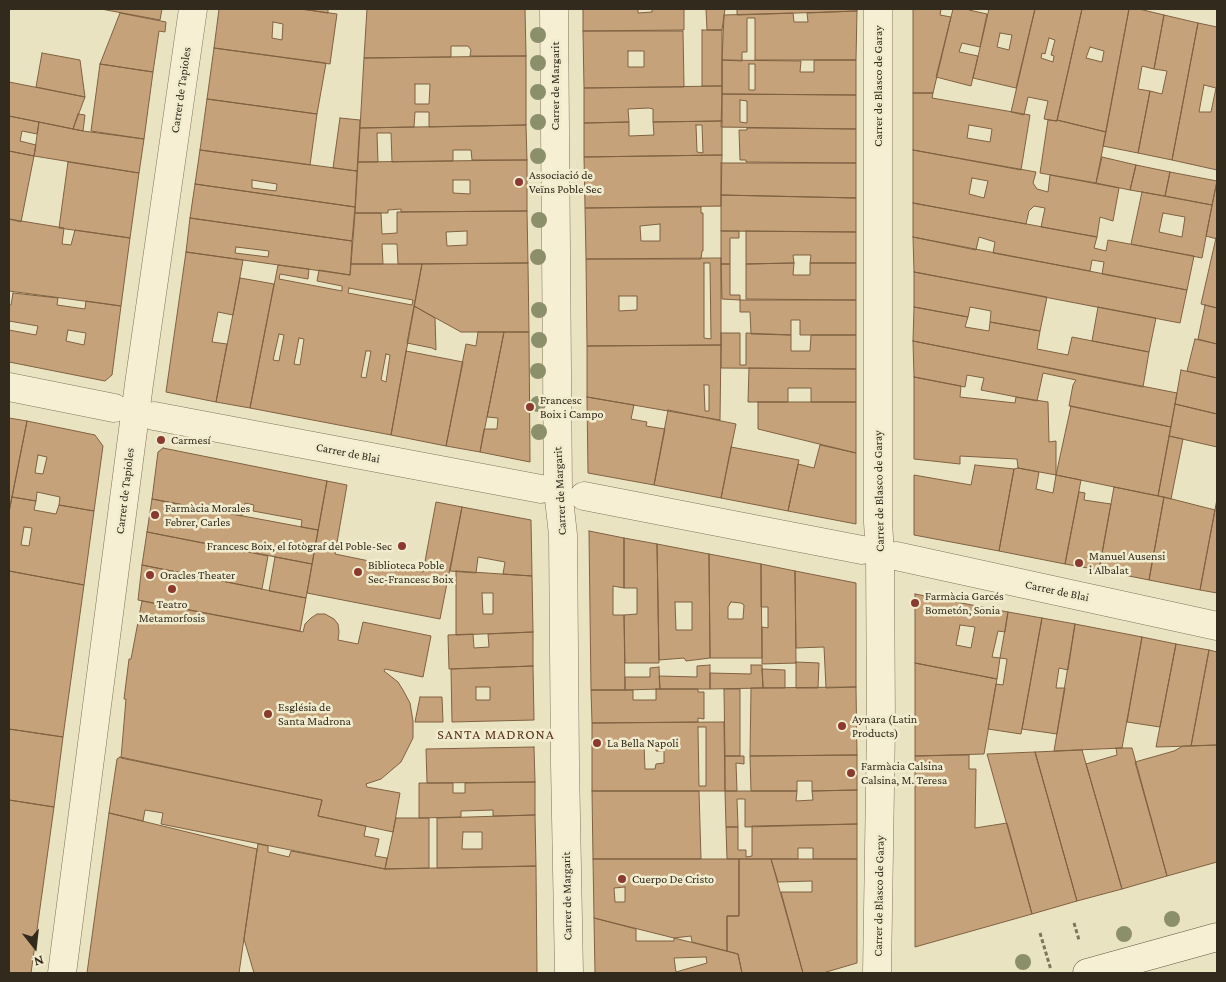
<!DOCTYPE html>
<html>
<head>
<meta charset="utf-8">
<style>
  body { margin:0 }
  #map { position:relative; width:1226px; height:982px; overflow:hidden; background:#eae3c1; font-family:"Crimson Pro",serif }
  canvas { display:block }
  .frame { position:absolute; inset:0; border:10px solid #322a1d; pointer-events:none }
  .north { position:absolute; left:10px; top:922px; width:50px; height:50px; -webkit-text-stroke:4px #f2eccf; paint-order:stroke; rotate:164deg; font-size:14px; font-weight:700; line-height:20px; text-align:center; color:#322a1d }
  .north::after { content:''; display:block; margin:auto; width:18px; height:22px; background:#322a1d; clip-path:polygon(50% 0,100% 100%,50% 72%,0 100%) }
</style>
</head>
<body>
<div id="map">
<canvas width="1226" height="982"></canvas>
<div class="frame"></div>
<div class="north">N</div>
</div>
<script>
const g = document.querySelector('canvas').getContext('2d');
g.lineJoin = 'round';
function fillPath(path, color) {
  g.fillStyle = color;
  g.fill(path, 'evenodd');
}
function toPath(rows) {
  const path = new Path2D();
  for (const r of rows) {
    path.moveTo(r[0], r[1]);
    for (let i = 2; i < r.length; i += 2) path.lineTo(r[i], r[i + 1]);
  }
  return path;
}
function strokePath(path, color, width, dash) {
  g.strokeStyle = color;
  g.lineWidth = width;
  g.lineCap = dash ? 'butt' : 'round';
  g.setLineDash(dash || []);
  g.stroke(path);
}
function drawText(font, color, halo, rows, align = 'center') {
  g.font = font + ' "Crimson Pro",serif';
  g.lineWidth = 5;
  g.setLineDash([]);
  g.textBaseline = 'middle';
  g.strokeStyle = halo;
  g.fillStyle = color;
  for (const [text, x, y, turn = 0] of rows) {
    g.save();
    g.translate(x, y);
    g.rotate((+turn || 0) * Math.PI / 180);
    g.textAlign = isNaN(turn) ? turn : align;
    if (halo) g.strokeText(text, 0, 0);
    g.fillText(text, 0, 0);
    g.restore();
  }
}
const building = toPath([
  [101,9,162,9,160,20,101,9],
  [219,9,301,9,337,14,330,64,214,48,219,9],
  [273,22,283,24,282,40,272,38,273,22],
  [301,9,328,9,328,13,301,9],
  [367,9,525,9,526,56,470,56,471,50,468,46,451,46,451,57,364,58,367,9],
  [583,9,638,9,638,13,652,12,652,9,684,9,684,30,583,31,583,9],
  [706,9,725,9,722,30,707,30,706,9],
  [737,9,857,9,857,11,737,15,737,9],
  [913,9,941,9,940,15,951,17,933,93,913,93,913,9],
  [953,9,970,9,969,10,987,14,980,47,962,43,959,52,978,56,971,86,936,77,953,9],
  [989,9,1035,9,1016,88,973,78,989,9],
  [1000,33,1012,35,1009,50,997,47,1000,33],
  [1035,9,1082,9,1057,121,1044,119,1048,101,1028,97,1024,115,1011,112,1035,9],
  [1049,38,1055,40,1051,55,1054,56,1053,62,1041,58,1042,53,1045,54,1049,38],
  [1082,9,1129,9,1106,132,1057,120,1082,9],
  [1090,47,1104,51,1102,62,1086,58,1090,47],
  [1129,9,1139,9,1164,15,1154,69,1142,66,1138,89,1150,91,1138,153,1103,146,1129,9],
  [857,11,856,60,755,60,755,18,747,18,747,52,742,52,742,61,722,60,724,15,793,13,794,22,808,22,807,13,857,11],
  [120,13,166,22,165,32,159,31,153,72,100,64,120,13],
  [1164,15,1198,23,1172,160,1138,153,1150,91,1162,94,1167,71,1154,69,1164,15],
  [1198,23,1217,27,1217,170,1172,160,1198,23],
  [1204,85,1216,88,1211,112,1199,112,1204,85],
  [702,30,722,30,722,86,702,86,702,30],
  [583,31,683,31,684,87,584,88,583,31],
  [628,51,644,51,644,67,628,67,628,51],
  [214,48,326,63,317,114,207,99,214,48],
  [42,53,80,60,85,97,36,87,42,53],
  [526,56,526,125,429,127,429,112,415,112,414,127,360,128,364,58,526,56],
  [415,84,430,84,429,104,415,104,415,84],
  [722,60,801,61,800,72,814,72,814,60,856,60,856,95,722,94,722,60],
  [749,64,755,64,755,90,749,90,749,64],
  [100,64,153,72,144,139,91,131,100,64],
  [9,82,85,97,73,129,9,116,9,82],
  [722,86,722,121,653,122,653,109,649,108,628,109,629,122,584,123,584,88,722,86],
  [913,93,933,93,932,98,1030,115,1021,170,913,150,913,93],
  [969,125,992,129,990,142,967,138,969,125],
  [722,94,856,95,856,129,721,127,722,94],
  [740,100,747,101,747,123,740,122,740,100],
  [207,99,317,114,310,165,200,150,207,99],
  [78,114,85,115,83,131,73,129,78,114],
  [9,116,39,122,37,134,22,131,20,141,36,145,34,156,9,151,9,116],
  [340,118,360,120,357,171,333,168,340,118],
  [1048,120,1057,121,1057,120,1106,132,1096,183,1040,173,1048,120],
  [722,121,722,155,584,157,584,123,629,122,629,136,654,135,653,122,722,121],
  [696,125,702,125,703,153,697,152,696,125],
  [39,122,83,131,144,139,139,173,34,156,39,122],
  [526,125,527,160,472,160,471,150,453,150,453,161,392,162,391,133,377,133,378,162,358,162,360,128,526,125],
  [747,128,856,129,856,163,746,162,746,160,740,160,739,130,747,130,747,128],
  [200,150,357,171,355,207,195,184,200,150],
  [252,180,277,184,276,191,252,188,252,180],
  [913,150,1036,172,1033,183,1037,189,1048,192,1050,175,1119,188,1113,221,1100,217,1097,237,1041,227,1045,208,1034,206,1029,211,1026,224,913,203,913,150],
  [972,178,988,181,984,198,969,194,972,178],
  [9,151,34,156,21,222,9,219,9,151],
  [722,155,721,206,585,208,584,157,722,155],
  [1102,157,1136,165,1130,190,1096,183,1102,157],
  [527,160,527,211,401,212,401,209,388,210,388,213,355,213,358,162,527,160],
  [453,180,470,180,470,194,453,193,453,180],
  [68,162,139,173,130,238,59,228,68,162],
  [721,163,856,163,856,198,721,195,721,163],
  [1136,165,1170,172,1165,196,1130,190,1136,165],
  [1170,172,1217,181,1212,205,1165,196,1170,172],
  [1217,181,1217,239,1206,236,1217,181],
  [195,184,355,207,352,241,190,218,195,184],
  [1142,192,1212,205,1202,258,1131,244,1142,192],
  [1163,213,1185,217,1182,237,1159,232,1163,213],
  [721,195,856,198,856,232,721,231,721,195],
  [913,203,1097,237,1094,248,1106,251,1108,240,1194,256,1187,290,1102,274,1104,262,1092,260,1090,271,993,253,995,242,979,237,976,250,913,237,913,203],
  [701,207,701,213,703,213,703,251,702,251,701,259,586,259,585,208,701,207],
  [660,224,660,241,641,241,640,226,660,224],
  [527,211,528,263,398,264,397,244,382,244,383,264,351,264,355,213,381,213,382,234,397,233,397,212,527,211],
  [467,231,467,245,447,246,446,232,467,231],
  [190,218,352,241,350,275,186,252,190,218],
  [236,247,269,251,268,257,235,253,236,247],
  [9,219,64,228,62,244,71,245,75,230,130,238,121,306,9,291,9,219],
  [721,231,739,231,739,238,730,238,730,264,721,264,721,231],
  [746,231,856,232,856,263,810,263,811,255,793,255,794,263,746,264,746,231],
  [913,237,1187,290,1180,323,914,272,913,237],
  [1216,238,1217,239,1217,308,1201,304,1216,238],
  [186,252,243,260,233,315,218,312,212,342,227,344,216,402,166,392,186,252],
  [721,258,721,345,587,346,586,259,721,258],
  [704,263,710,263,711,339,704,338,704,263],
  [619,296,637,296,637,310,619,311,619,296],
  [528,263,529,332,461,332,414,306,422,264,528,263],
  [794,263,793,275,810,275,810,263,856,263,856,300,746,299,746,264,794,263],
  [351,264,422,264,391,435,250,408,278,265,309,269,308,279,280,274,279,279,342,291,342,286,317,281,319,270,350,275,351,264],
  [349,288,413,300,412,305,348,293,349,288],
  [279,334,284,335,279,361,273,360,279,334],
  [299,338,304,339,300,365,294,364,299,338],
  [366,351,371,351,366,378,361,377,366,351],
  [386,354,390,355,386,382,381,380,386,354],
  [721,264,730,264,730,295,740,295,740,300,722,299,721,264],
  [914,272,1047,297,1040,331,990,322,991,311,970,307,968,317,914,307,914,272],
  [240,278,274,284,250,408,216,402,240,278],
  [13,293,58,298,57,305,85,309,86,301,121,306,112,375,105,381,9,362,9,330,36,335,38,326,9,321,9,305,11,305,13,293],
  [68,330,86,333,84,345,66,341,68,330],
  [740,300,856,300,856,335,800,335,800,320,791,320,791,335,751,334,750,312,740,312,740,300],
  [1205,305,1217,308,1217,344,1198,339,1205,305],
  [414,306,435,318,436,350,432,348,407,343,414,306],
  [914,307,968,317,965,327,989,331,990,322,1040,331,1037,349,1068,355,1072,337,1149,352,1143,387,913,341,914,307],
  [1098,307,1156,318,1149,352,1092,341,1098,307],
  [478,332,504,332,480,452,446,446,466,344,476,346,478,332],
  [504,332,529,332,530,462,480,452,484,429,497,429,498,418,487,417,504,332],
  [721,333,740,333,740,365,746,365,746,333,791,335,791,351,810,351,811,335,856,335,856,369,721,368,721,333],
  [1195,339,1217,344,1217,378,1187,371,1195,339],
  [913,341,1177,393,1171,427,1069,406,1073,385,1076,380,1043,373,1037,401,981,390,984,378,967,375,965,387,914,377,913,341],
  [721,345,720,420,587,397,587,346,721,345],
  [704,385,709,385,709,411,705,411,704,385],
  [406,351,463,362,446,446,391,435,406,351],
  [749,368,856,369,856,402,811,402,811,388,788,388,788,402,748,402,749,368],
  [1181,370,1217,378,1217,414,1175,404,1181,370],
  [914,377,961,386,960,397,1015,403,1016,397,1048,402,1049,442,1056,441,1056,475,1018,468,1017,459,960,456,960,464,914,459,914,377],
  [587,397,634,405,631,419,647,422,646,426,665,429,654,485,588,473,587,397],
  [758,402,856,402,856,453,758,429,758,402],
  [1175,404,1217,414,1217,447,1169,436,1175,404],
  [1071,406,1171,427,1158,496,1056,475,1071,406],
  [668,410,736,424,721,498,654,485,668,410],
  [9,418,27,421,9,512,9,418],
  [27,421,95,435,103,446,94,511,59,505,60,497,37,492,36,501,12,497,27,421],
  [38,455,47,457,43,474,35,473,38,455],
  [1169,436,1183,439,1171,499,1158,496,1169,436],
  [820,445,856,453,856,524,788,511,798,464,814,468,820,445],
  [731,447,799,460,788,511,721,498,731,447],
  [163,448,327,481,318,530,301,527,302,520,253,511,254,505,245,503,242,516,152,499,158,452,163,448],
  [975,465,1014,469,999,551,914,535,914,475,971,485,975,465],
  [1018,468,1039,472,1036,489,1053,493,1056,475,1081,480,1065,564,999,551,1014,469,1018,468],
  [327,481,347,485,335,554,423,572,436,502,462,507,440,619,307,593,327,481],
  [1114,487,1164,497,1149,580,1099,570,1114,487],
  [1079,492,1085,493,1084,500,1111,504,1099,570,1065,564,1079,492],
  [12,497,36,501,34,510,56,514,59,505,94,511,84,585,9,571,9,512,12,497],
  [24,527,32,528,29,546,21,545,24,527],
  [1164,497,1215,510,1200,590,1149,580,1164,497],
  [152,499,318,530,312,564,147,532,152,499],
  [1217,499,1217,593,1200,590,1217,499],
  [462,507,531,520,532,576,503,574,505,562,478,557,476,573,450,571,462,507],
  [589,531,624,538,624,588,613,586,613,615,624,615,625,690,591,690,589,531],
  [147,532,268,556,262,589,142,565,147,532],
  [624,538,657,544,659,663,625,663,624,615,637,614,637,588,624,588,624,538],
  [657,544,709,554,710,658,686,661,684,658,659,660,657,544],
  [675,602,692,602,692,630,676,630,675,602],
  [709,554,761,564,762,658,710,658,709,554],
  [731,602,741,603,744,605,743,619,728,619,728,607,731,602],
  [275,557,312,564,306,598,269,591,275,557],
  [761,564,795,571,796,663,762,664,762,627,768,628,768,607,761,607,761,564],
  [142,565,306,598,300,631,138,600,142,565],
  [9,571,84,585,63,737,9,729,9,571],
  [456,571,532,576,533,632,456,635,456,571],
  [482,593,493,593,493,614,483,614,482,593],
  [795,571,856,583,856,687,826,688,824,647,796,648,795,571],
  [915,594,1008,612,1005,632,998,631,992,657,1000,658,997,679,915,663,915,594],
  [960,625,975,627,971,648,956,645,960,625],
  [142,601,303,632,305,624,311,618,317,614,325,614,334,619,338,624,339,632,338,640,358,644,363,622,431,636,423,677,385,669,384,671,398,682,403,690,410,703,413,721,413,738,401,762,381,779,366,784,367,787,400,793,393,832,318,816,322,800,121,758,126,699,124,699,129,659,131,659,142,601],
  [1008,612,1042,618,1021,734,988,729,996,684,1003,685,1007,659,1000,658,1008,612],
  [1042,618,1075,624,1068,670,1059,668,1056,688,1065,688,1057,734,1022,729,1042,618],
  [1075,624,1142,637,1122,748,1054,751,1075,624],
  [533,632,533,666,449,669,448,635,473,634,474,648,489,647,488,634,533,632],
  [1142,637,1176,644,1160,727,1127,722,1142,637],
  [1176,644,1209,650,1191,746,1156,747,1176,644],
  [1209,650,1217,652,1217,745,1191,746,1209,650],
  [796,662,819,663,818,688,796,688,796,662],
  [915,663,997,679,984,754,915,756,915,663],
  [710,665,710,689,660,689,659,676,697,677,697,666,710,665],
  [751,665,762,665,763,688,710,689,710,673,751,674,751,665],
  [533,666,534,720,452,722,451,669,533,666],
  [476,687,490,687,490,700,476,700,476,687],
  [659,667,660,689,625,690,625,677,650,677,650,668,659,667],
  [762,669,785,670,785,688,763,688,762,669],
  [856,687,857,755,750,756,751,688,856,687],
  [656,689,698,689,698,692,704,692,704,719,698,718,698,722,592,723,591,690,633,690,633,700,656,700,656,689],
  [724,689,740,689,740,756,725,756,724,689],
  [420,697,442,697,443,722,415,722,420,697],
  [724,722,725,791,592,791,592,723,724,722],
  [698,727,706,727,706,786,699,786,698,727],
  [644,745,656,745,656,751,664,751,664,763,656,764,655,769,645,769,644,745],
  [9,729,63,737,54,807,9,800,9,729],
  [1217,745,1217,862,1167,876,1135,762,1174,751,1183,746,1217,745],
  [534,747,535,782,427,783,426,749,534,747],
  [1116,748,1132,748,1167,876,1122,889,1086,764,1117,755,1116,748],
  [1082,750,1122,889,1077,901,1035,752,1082,750],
  [1035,752,1077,901,1032,914,987,754,1035,752],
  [857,755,857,790,812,791,812,781,797,781,797,791,751,791,750,756,857,755],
  [969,755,969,769,976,769,975,828,1007,823,1032,914,915,947,915,756,969,755],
  [725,756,744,756,744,764,736,763,737,791,725,791,725,756],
  [120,757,322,800,318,816,366,826,364,836,379,839,375,856,387,858,385,869,161,824,163,813,145,810,143,821,109,813,117,759,120,757],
  [535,782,535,815,493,816,493,810,461,811,461,817,419,818,419,783,453,783,453,793,465,793,465,783,535,782],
  [857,790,857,824,745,827,745,799,737,799,738,827,726,827,725,791,797,791,796,801,813,800,812,791,857,790],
  [592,791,699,791,701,859,593,859,592,791],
  [9,800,54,807,31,973,9,973,9,800],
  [109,813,257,849,239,973,87,973,109,813],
  [535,815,536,866,437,868,437,818,535,815],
  [463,832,482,832,482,849,462,849,463,832],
  [396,818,429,818,429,868,385,869,396,818],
  [857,824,857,859,813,859,813,848,798,848,798,859,727,859,726,827,738,827,738,850,746,850,746,857,752,856,752,826,857,824],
  [258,844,268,846,268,852,289,857,291,851,385,869,536,866,537,973,254,973,244,939,258,844],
  [593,859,739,859,739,916,727,916,727,951,692,942,691,936,674,938,594,918,593,859],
  [625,887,625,902,615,902,614,888,625,887],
  [739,859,771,859,803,973,742,973,738,954,727,951,727,916,739,916,739,859],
  [771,859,857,859,857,963,823,973,803,973,781,892,812,892,812,881,778,882,771,859],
  [594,918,636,929,636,941,674,941,674,938,738,954,742,973,595,973,594,918],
  [706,957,707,963,676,972,674,958,706,957]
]);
const path = toPath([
  [1074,923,1079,940],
  [1040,933,1051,970]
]);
const street = toPath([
  [554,9,558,490,563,535,565,764,569,973],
  [9,387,114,408],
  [154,416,541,489],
  [584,496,862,550],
  [896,556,1217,626],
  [62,973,139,384,193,9],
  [877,973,881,726,880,554,878,522,878,9]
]);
const secondary = toPath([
  [1087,973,1217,937]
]);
const trees = [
  [538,35],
  [538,63],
  [538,92],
  [538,122],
  [538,156],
  [539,220],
  [538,257],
  [539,310],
  [539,340],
  [538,371],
  [538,404],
  [539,432],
  [1172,919],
  [1124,934],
  [1023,962]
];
const markers = [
  [519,182,5,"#8c392f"],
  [530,407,5,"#8c392f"],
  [161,440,5,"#8c392f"],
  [155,515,5,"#8c392f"],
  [402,546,5,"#8c392f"],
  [1079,563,5,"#8c392f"],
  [358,572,5,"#8c392f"],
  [150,575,5,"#8c392f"],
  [172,589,5,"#8c392f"],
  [915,603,5,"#8c392f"],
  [268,714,5,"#8c392f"],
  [842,726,5,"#8c392f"],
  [597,743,5,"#8c392f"],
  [851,773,5,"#8c392f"],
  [622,879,5,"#8c392f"]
];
const streetNames = [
  ["Carrer de Margarit",555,86,-90],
  ["Carrer de Blasco de Garay",878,86,-90],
  ["Carrer de Tapioles",181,90,-82],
  ["Carrer de Blai",348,453,11],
  ["Carrer de Tapioles",125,491,-83],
  ["Carrer de Margarit",560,491,-93],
  ["Carrer de Blasco de Garay",879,491,-91],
  ["Carrer de Blai",1057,591,12],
  ["Carrer de Margarit",567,896,-91],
  ["Carrer de Blasco de Garay",879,896,-89]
];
const poiNames = [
  ["Associació de",529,175],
  ["Veïns Poble Sec",529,189],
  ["Francesc",540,400],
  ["Boix i Campo",540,414],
  ["Carmesí",171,440],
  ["Farmàcia Morales",165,508],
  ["Febrer, Carles",165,522],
  ["Francesc Boix, el fotògraf del Poble-Sec",392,546,"right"],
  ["Manuel Ausensi",1089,556],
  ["i Albalat",1089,570],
  ["Biblioteca Poble",368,565],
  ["Sec-Francesc Boix",368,579],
  ["Oracles Theater",160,575],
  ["Farmàcia Garcés",925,596],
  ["Bometón, Sonia",925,610],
  ["Teatro",172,604,"center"],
  ["Metamorfosis",172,618,"center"],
  ["Església de",278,707],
  ["Santa Madrona",278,721],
  ["Aynara (Latin",852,719],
  ["Products)",852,733],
  ["La Bella Napoli",607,743],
  ["Farmàcia Calsina",861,766],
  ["Calsina, M. Teresa",861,780],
  ["Cuerpo De Cristo",632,879]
];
const neighbourhoodNames = [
  ["SANTA MADRONA",496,735]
];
fillPath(building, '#c5a279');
strokePath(building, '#7f6142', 1);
strokePath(street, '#82745a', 29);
strokePath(secondary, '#63553d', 29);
strokePath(path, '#82745a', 3, [4, 2.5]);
strokePath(street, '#f6efd3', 28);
strokePath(secondary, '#f6efd3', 28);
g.fillStyle = '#8b906b';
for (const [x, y] of trees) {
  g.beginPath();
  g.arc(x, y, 8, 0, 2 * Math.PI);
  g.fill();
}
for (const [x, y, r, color] of markers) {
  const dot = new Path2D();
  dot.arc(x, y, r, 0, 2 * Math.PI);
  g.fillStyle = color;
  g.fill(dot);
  strokePath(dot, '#f2eccf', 2);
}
drawText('12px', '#322a1d', '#f2eccf', streetNames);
drawText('12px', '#322a1d', '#f2eccf', poiNames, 'left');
g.letterSpacing = '1px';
drawText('14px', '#5b3420', '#f2eccf', neighbourhoodNames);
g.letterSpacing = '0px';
</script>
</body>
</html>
